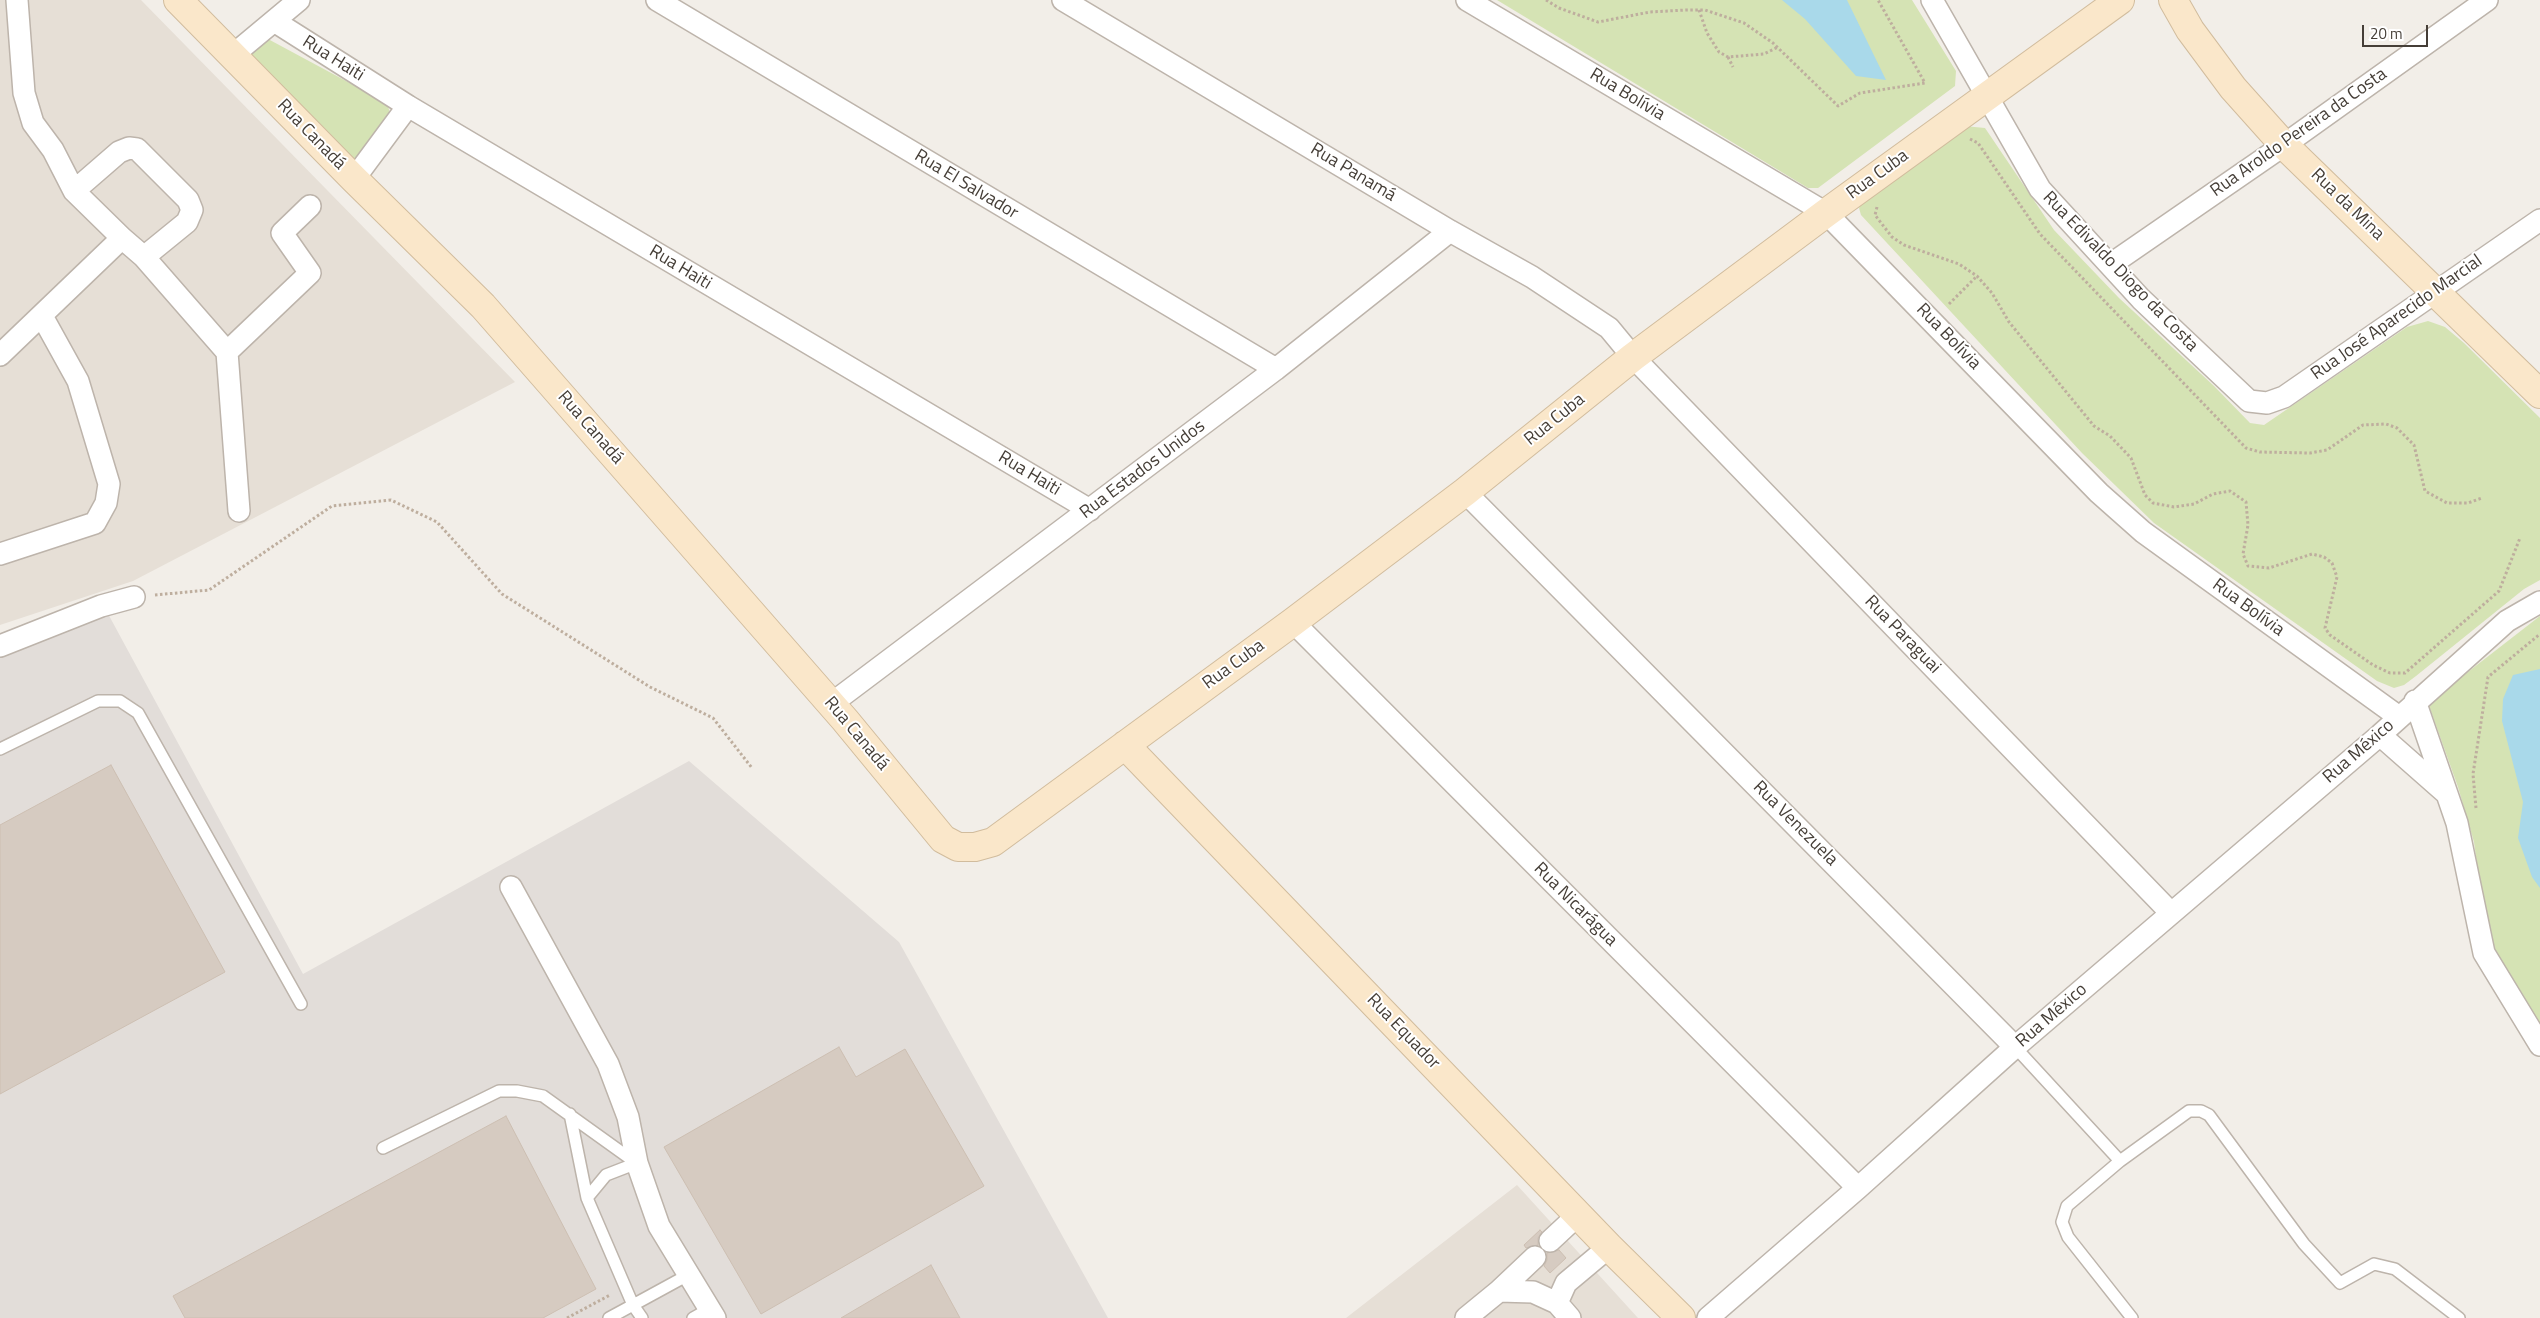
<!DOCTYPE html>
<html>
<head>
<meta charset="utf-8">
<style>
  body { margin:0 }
  #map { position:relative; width:2540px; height:1318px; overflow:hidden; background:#f2eee8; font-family:"Titillium Web",sans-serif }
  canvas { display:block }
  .scale { position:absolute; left:2362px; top:25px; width:66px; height:22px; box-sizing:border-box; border:2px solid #453e37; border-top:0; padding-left:6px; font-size:15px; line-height:18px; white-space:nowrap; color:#453e37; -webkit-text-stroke:4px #fff; paint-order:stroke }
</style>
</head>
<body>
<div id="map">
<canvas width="2540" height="1318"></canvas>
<div class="scale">20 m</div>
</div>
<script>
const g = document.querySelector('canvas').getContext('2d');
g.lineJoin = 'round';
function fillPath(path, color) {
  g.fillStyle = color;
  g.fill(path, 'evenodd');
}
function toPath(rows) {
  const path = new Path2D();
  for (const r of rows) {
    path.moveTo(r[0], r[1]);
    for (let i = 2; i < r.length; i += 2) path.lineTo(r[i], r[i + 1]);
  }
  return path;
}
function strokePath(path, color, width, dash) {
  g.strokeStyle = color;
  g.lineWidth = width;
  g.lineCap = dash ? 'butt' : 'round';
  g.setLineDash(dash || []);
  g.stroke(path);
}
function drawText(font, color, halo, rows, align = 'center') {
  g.font = font + ' "Titillium Web",sans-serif';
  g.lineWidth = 4;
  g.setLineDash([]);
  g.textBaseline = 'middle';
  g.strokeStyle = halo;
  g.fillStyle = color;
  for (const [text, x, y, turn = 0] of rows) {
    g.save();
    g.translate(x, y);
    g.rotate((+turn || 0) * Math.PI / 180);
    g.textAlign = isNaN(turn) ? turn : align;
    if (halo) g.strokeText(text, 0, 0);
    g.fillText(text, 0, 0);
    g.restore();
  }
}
const residential = toPath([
  [0,0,141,0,515,382,133,581,0,625],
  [1517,1185,1638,1318,1346,1318]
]);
const industrial = toPath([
  [106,610,303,974,689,761,899,942,1108,1318,0,1318,0,652]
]);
const green = toPath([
  [1497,0,1912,0,1956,71,1955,86,1818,188,1808,188],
  [268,39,387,103,390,113,358,159,353,158,251,66,249,51],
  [1964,126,1985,128,2054,230,2119,298,2214,386,2250,423,2264,425,2407,327,2428,321,2445,327,2464,343,2540,418,2540,580,2524,589,2416,676,2404,685,2394,688,2377,681,2154,523,2082,453,1861,215,1859,208,1862,202],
  [2540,616,2540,1029,2488,946,2474,842,2458,787,2428,703]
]);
const water = toPath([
  [1782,0,1847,0,1886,80,1856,76,1805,19],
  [2540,669,2540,888,2532,877,2518,838,2523,802,2502,721,2503,699,2513,675]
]);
const building = toPath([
  [111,765,225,972,0,1094,0,825,111,765],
  [839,1047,856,1077,905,1049,984,1186,761,1314,664,1147,839,1047],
  [506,1116,596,1289,543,1318,185,1318,173,1296,506,1116],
  [1540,1230,1542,1232,1538,1238,1538,1245,1526,1248,1524,1245,1540,1230],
  [1559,1250,1566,1258,1550,1273,1544,1266,1547,1260,1547,1253,1559,1250],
  [931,1265,960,1318,841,1318,931,1265]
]);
const path = toPath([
  [1546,0,1559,8,1598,22,1650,12,1686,10,1705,10,1744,23,1773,43,1838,106,1860,93,1925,83,1878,0],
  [1699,10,1707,33,1719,52,1728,57,1764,54,1778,47],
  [1728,57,1733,67],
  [1970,139,1978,143,2040,234,2246,448,2260,452,2310,453,2327,450,2363,425,2386,424,2397,428,2414,445,2425,491,2447,503,2468,503,2482,498],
  [1877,207,1875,215,1892,237,1904,245,1959,264,1977,276,1992,293,2009,322,2094,426,2110,436,2131,458,2145,495,2153,503,2174,507,2194,504,2213,494,2230,491,2246,502,2248,525,2243,554,2248,566,2269,568,2312,554,2324,557,2332,563,2337,577,2325,628,2330,635,2373,665,2390,673,2405,673,2499,591,2520,538],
  [1949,304,1977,276],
  [155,595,209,590,332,506,391,500,437,522,502,594,650,687,713,718,752,768],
  [2476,808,2473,774,2488,677,2540,634],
  [567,1318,610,1295]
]);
const lane = toPath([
  [0,749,98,701,120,701,138,713,301,1004],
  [2015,1047,2120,1161],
  [570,1114,587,1198,633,1305,688,1275],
  [383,1148,499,1091,517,1091,543,1096,635,1162],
  [587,1198,606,1175,637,1163],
  [609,1318,633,1305,642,1318],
  [693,1318,709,1309],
  [2132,1318,2068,1237,2062,1222,2067,1206,2120,1161,2189,1111,2201,1111,2209,1115,2304,1244,2340,1283,2374,1264,2395,1269,2459,1318]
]);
const street = toPath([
  [657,0,1276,369],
  [1063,0,1450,231,1532,277,1609,328,1633,357,2171,913],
  [1467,0,1826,213,2099,493,2143,532,2399,717],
  [1932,0,2040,189,2141,299,2249,401,2267,403,2284,397,2540,220],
  [274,21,408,106,1090,510],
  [233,55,299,0],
  [354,179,408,106],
  [74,191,119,152,129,148,137,149,188,200,192,210,187,222,144,257],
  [122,238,144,257,227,352,239,511],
  [2110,265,2284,145,2487,0],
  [227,352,310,273,282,233,310,206],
  [0,355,122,238,74,191,53,150,33,123,24,93,17,0],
  [1465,492,2015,1047],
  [0,554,95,523,106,503,109,484,78,381,42,316],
  [1293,622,1858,1188],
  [0,646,101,606,134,597],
  [2415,701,2457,823,2484,953,2540,1045],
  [831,704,1276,369,1450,231],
  [2380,735,2447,794],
  [511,887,608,1064,628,1117,637,1163,659,1226,715,1318],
  [1550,1241,1579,1214],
  [1499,1291,1535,1257],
  [1557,1303,1566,1283,1609,1247],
  [1466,1318,1499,1291,1533,1292,1557,1303,1570,1318],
  [1708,1318,1858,1188,2015,1047,2380,735,2507,621,2540,602]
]);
const secondary = toPath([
  [178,0,354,179,483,306,845,720,943,839,958,847,975,847,993,842,1293,622,1465,492,1633,357,1826,213,2120,0],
  [2173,0,2190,30,2233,88,2284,145,2540,394],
  [1125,745,1609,1247,1681,1318]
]);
const streetNames = [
  ["Rua Haiti",333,59,32],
  ["Rua Bolívia",1627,95,31],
  ["Rua Aroldo Pereira da Costa",2299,133,-35],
  ["Rua Canadá",311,135,46],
  ["Rua Panamá",1353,173,31],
  ["Rua Cuba",1878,175,-36],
  ["Rua El Salvador",966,185,31],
  ["Rua da Mina",2347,205,44],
  ["Rua Haiti",680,268,31],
  ["Rua Edivaldo Diogo da Costa",2120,272,46],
  ["Rua José Aparecido Marcial",2397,318,-35],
  ["Rua Bolívia",1948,337,46],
  ["Rua Cuba",1555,420,-39],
  ["Rua Canadá",590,428,49],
  ["Rua Estados Unidos",1143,470,-37],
  ["Rua Haiti",1029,474,31],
  ["Rua Bolívia",2248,608,36],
  ["Rua Paraguai",1902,635,46],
  ["Rua Cuba",1234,665,-36],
  ["Rua Canadá",856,734,50],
  ["Rua México",2359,752,-41],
  ["Rua Venezuela",1795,824,45],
  ["Rua Nicarágua",1575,905,45],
  ["Rua México",2052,1016,-41],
  ["Rua Equador",1403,1032,46]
];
fillPath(residential, '#e6dfd6');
fillPath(industrial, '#e2ddd9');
fillPath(green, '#d5e3b4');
fillPath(water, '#a9d9ea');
fillPath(building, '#d6cbc1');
strokePath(building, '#cdbfb2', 1);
strokePath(lane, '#bdb4ab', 14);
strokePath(street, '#bdb4ab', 24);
strokePath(secondary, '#d1bc9d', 30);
strokePath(path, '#beae9e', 3, [2.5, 2.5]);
strokePath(lane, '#fff', 11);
strokePath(street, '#fff', 21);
strokePath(secondary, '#fae7ca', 28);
drawText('18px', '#453e37', '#fff', streetNames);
</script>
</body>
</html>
